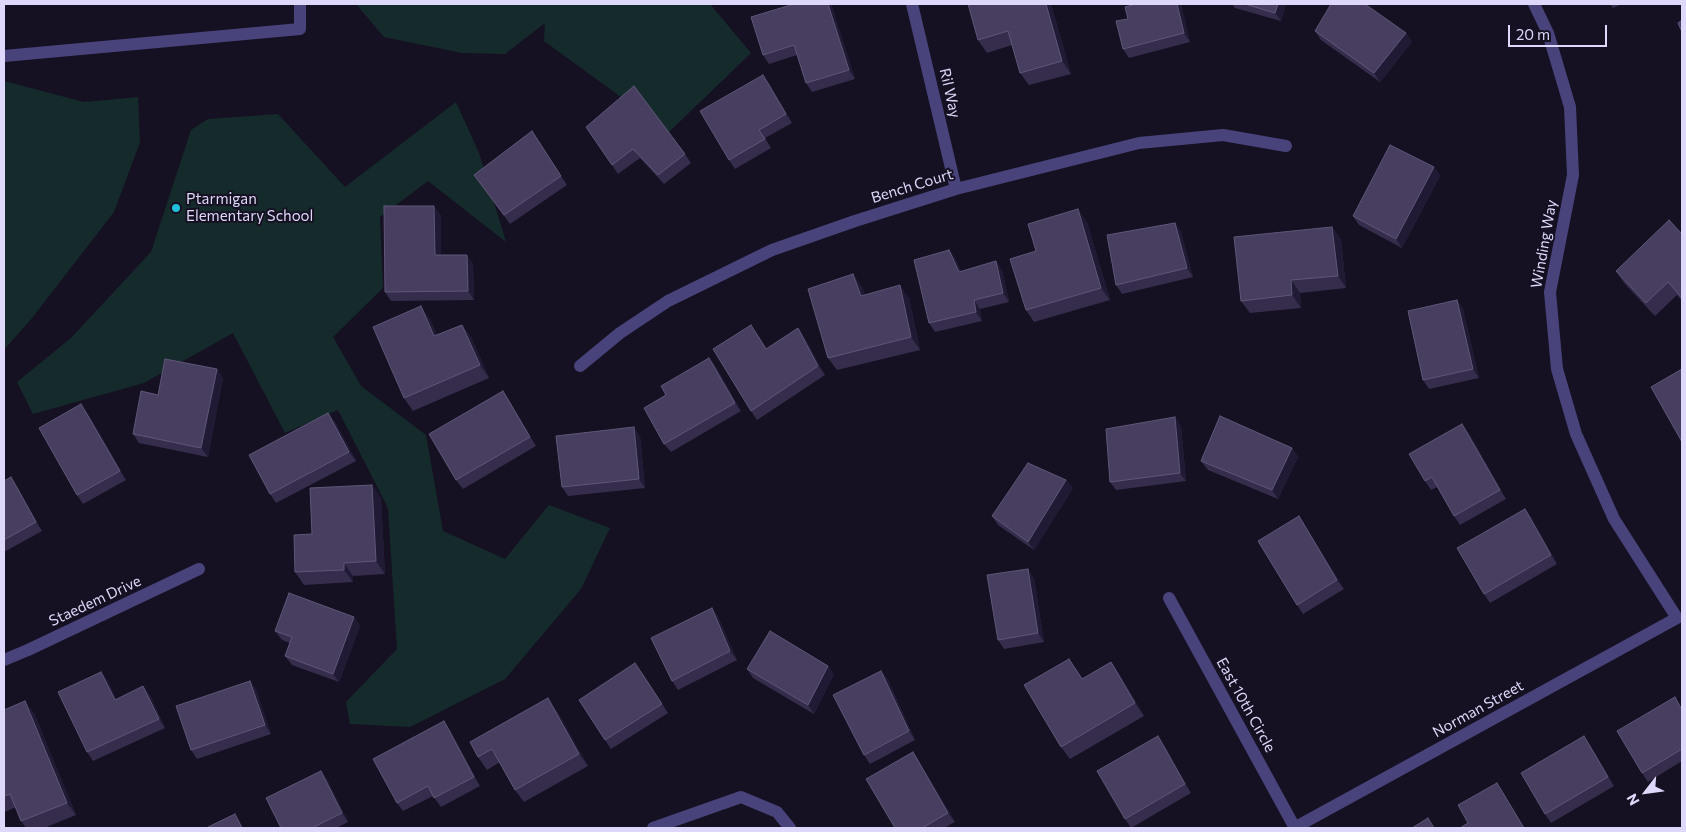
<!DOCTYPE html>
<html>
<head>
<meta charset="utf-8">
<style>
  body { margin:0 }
  #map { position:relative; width:1686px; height:832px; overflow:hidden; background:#151122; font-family:Commissioner,sans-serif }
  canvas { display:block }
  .frame { position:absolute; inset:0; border:5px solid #ded8fa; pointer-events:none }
  .north { position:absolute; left:1621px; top:767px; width:50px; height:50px; -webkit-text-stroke:4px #151122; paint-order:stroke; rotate:240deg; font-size:14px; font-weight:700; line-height:20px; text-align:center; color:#ded8fa }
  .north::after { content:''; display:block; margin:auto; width:18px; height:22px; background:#ded8fa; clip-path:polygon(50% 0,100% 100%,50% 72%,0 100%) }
  .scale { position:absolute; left:1508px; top:25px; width:99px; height:22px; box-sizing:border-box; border:2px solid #ded8fa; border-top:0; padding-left:6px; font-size:15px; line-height:18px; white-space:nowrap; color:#ded8fa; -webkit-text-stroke:4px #151122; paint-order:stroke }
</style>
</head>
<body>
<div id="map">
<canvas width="1686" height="832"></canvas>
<div class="frame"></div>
<div class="north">N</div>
<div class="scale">20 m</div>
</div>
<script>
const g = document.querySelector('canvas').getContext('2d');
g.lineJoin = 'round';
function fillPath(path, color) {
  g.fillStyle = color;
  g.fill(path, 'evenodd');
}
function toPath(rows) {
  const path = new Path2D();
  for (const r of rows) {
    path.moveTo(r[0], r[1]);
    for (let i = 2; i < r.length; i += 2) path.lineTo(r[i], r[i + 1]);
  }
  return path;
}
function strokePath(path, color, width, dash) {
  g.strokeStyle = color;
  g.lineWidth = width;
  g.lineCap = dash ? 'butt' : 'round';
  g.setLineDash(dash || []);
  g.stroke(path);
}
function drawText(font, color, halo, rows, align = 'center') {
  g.font = font + ' Commissioner,sans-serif';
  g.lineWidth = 4;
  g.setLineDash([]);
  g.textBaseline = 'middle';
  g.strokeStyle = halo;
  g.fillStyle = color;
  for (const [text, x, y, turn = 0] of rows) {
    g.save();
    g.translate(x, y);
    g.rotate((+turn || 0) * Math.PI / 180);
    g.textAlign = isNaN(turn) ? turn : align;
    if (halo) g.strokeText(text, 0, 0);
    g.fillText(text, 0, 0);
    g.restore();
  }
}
const green = toPath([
  [356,4,710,4,751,53,669,132,544,41,545,23,505,54,462,53,384,37],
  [4,81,84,102,138,97,140,142,114,212,32,318,4,350],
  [456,102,479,153,506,242,428,181,380,217,383,288,333,337,361,386,426,435,443,531,505,559,549,505,610,528,581,589,505,679,410,727,350,724,346,702,397,649,388,508,338,410,285,433,233,333,144,383,33,414,17,382,71,338,151,252,191,130,208,119,278,114,345,187]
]);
const lane = toPath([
  [4,56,300,29,300,4]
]);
const street = toPath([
  [912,4,956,189],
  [580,366,620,333,668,301,772,250,855,221,956,189,1139,143,1223,135,1286,146],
  [1169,598,1295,828],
  [4,660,28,650,199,569],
  [653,828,741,797,777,812,790,828],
  [1294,828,1677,618,1614,519,1576,434,1557,369,1550,292,1573,175,1570,107,1548,33,1534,4]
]);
const wall = toPath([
  [794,4,831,4,855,79,812,92,806,83,797,55,769,64,763,55],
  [1051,4,1071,74,1029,85,1020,73,1012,45,987,53,978,40],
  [1181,4,1190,42,1129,58,1123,49,1128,19],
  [1232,4,1286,4,1281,21,1235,8],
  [1610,4,1622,4,1613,8],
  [1315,31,1406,33,1412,42,1380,82,1321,40],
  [769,83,792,123,765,138,771,148,735,169,729,160],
  [586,127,685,154,691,163,664,184,640,158,618,174],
  [532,131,567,185,510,224,474,175],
  [1434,167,1440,176,1402,248,1359,225,1353,216],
  [441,215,441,255,473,264,474,300,391,301,385,292],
  [1087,222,1110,300,1034,322,1026,310,1036,251],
  [1175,223,1181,232,1193,277,1122,294,1116,285],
  [1332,227,1341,240,1346,288,1300,293,1301,308,1250,313,1241,301],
  [1682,234,1682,301,1677,295,1655,316,1624,283,1616,271],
  [949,250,955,258,961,272,1002,270,1009,302,980,309,982,321,935,332,929,323],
  [862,286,865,295,909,298,920,350,837,370,828,358],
  [1457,300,1463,309,1479,378,1429,389,1423,380],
  [430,319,437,335,462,325,471,337,489,378,413,411,404,398],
  [798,328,804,337,825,375,757,420,751,411,757,334,767,349],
  [709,358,716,367,741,411,671,452,664,444,666,395],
  [217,369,223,378,208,457,139,443,133,434,158,395],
  [503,391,509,400,536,446,463,489,456,480],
  [87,412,126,480,83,504,77,495],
  [328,413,335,422,356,461,276,503,270,494],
  [1181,426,1186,481,1116,490,1110,482],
  [1469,433,1506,499,1460,525,1454,516,1437,487,1431,490,1425,481],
  [640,436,645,488,568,496,562,487],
  [1292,448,1298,457,1278,499,1208,470,1201,461],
  [1066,480,1073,488,1034,550,998,525,992,516],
  [4,481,17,486,42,531,4,552],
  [372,485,381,498,385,574,353,576,353,582,304,585,295,572,312,534],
  [1525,509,1531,517,1557,564,1490,603,1484,594],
  [1299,516,1344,589,1303,614,1297,605],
  [1034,578,1044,642,1004,649,998,640],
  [712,608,718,617,737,660,678,690,672,681],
  [354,617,360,626,339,682,292,665,285,656,290,643,282,640,275,631],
  [1111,662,1120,675,1144,716,1070,759,1061,747,1078,671,1082,679],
  [747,669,834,674,814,714,753,678],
  [641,671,668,713,611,749,605,740],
  [881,671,888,680,915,740,870,764,864,755],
  [101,672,108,681,116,699,150,695,165,728,93,761,87,752],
  [250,681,256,690,271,734,197,759,191,750],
  [1682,708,1682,761,1648,782,1642,773],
  [4,710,34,713,76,815,44,828,26,828,21,821,16,807,5,812,4,810],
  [557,711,588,766,524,802,515,790,500,762,487,770,478,757],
  [444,721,450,730,480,786,441,807,433,796,403,811,397,803],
  [1164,745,1191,793,1131,828,1125,819],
  [1590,745,1614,786,1551,823,1545,814],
  [913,752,919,761,955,822,944,828,895,828],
  [327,779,348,822,336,828,281,828]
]);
const shadedWall = toPath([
  [828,4,831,4,855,79,849,70],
  [1046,4,1051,4,1071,74,1062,61],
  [1177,4,1181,4,1190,42,1184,33],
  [1278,4,1286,4,1281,21,1275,13],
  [1406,33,1412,42,1380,82,1374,73],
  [763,75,769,83,792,123,786,114],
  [1434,167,1440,176,1402,248,1396,239],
  [434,206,441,215,441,264,435,255],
  [1078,209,1087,222,1110,300,1101,288],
  [1175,223,1181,232,1193,277,1187,268],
  [1332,227,1341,240,1346,288,1338,276],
  [949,250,955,258,966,281,959,272],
  [467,255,473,264,474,300,468,291],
  [996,261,1002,270,1009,302,1003,293],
  [853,274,862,286,870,309,861,296],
  [1291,280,1300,293,1301,308,1292,295],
  [900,285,909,298,920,350,911,337],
  [974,300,980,309,982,321,976,312],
  [1457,300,1463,309,1479,378,1473,369],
  [421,306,430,319,443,349,434,336],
  [462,325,471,337,489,378,480,365],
  [798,328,804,337,825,375,818,366],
  [709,358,716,367,741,411,735,403],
  [217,369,223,378,208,457,201,448],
  [503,391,509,400,536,446,530,437],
  [81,404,87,412,126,480,120,471],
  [328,413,335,422,356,461,349,452],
  [1175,417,1181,426,1186,481,1180,473],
  [1462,424,1469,433,1506,499,1500,490],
  [634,427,640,436,645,488,639,479],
  [1292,448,1298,457,1278,499,1272,490],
  [11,477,17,486,42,531,36,522],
  [1066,480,1073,488,1034,550,1028,542],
  [372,485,381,498,385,574,376,561],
  [1525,509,1531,517,1557,564,1551,555],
  [1299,516,1305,525,1344,589,1337,580],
  [344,563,353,576,353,582,344,570],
  [1028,569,1034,578,1044,642,1038,633],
  [712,608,718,617,737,660,730,651],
  [354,617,360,626,339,682,333,674],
  [1069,659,1078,671,1090,692,1082,679],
  [1111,662,1120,675,1144,716,1135,703],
  [828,666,834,674,814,714,808,705],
  [881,671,888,680,915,740,909,731],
  [101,672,108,681,121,709,115,700],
  [250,681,256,690,271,734,265,725],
  [143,686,150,695,165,728,159,719],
  [548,698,557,711,588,766,579,754],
  [25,701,34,713,76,815,67,803],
  [444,721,450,730,480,786,474,777],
  [1158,736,1164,745,1191,793,1185,784],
  [1584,736,1590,745,1614,786,1608,777],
  [913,752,919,761,955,822,948,813],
  [321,771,327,779,348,822,342,813],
  [1497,783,1503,792,1525,828,1524,828],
  [235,814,241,823,244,828,242,828]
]);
const building = toPath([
  [794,4,828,4,849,70,806,83,794,45,763,55,751,17,794,4],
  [968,4,1046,4,1062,61,1020,73,1008,31,978,40,968,4],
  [1136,4,1177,4,1184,33,1123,49,1116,21,1128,19,1125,7,1136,4],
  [1245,4,1278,4,1275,13,1245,4],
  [1331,4,1365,4,1406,33,1374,73,1315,31,1331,4],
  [1682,20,1682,32,1678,23,1682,20],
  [763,75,786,114,759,130,765,139,729,160,700,111,763,75],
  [634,86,685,154,658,175,633,149,612,165,586,127,634,86],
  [532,131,561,176,504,215,474,175,532,131],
  [1390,145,1434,167,1396,239,1353,216,1390,145],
  [384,206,434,206,435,255,467,255,468,291,385,292,384,206],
  [1078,209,1101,288,1026,310,1010,259,1036,251,1028,224,1078,209],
  [1669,220,1682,234,1682,298,1668,282,1646,303,1616,271,1669,220],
  [1175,223,1187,268,1116,285,1107,235,1175,223],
  [1332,227,1338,276,1291,280,1292,295,1241,301,1234,237,1332,227],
  [949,250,959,272,996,261,1003,293,974,300,976,312,929,323,914,260,949,250],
  [853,274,861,296,900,285,911,337,828,358,808,289,853,274],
  [1457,300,1473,369,1423,380,1408,311,1457,300],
  [421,306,434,336,462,325,480,365,404,398,373,327,421,306],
  [751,325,766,349,798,328,818,366,751,411,713,349,751,325],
  [709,358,735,403,664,444,644,408,666,395,661,386,709,358],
  [165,359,217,369,201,448,133,434,141,391,158,395,165,359],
  [1682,369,1682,442,1651,387,1682,369],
  [503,391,530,437,456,480,429,434,503,391],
  [81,404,120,471,77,495,39,428,81,404],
  [328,413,349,452,270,494,249,455,328,413],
  [1220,416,1292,448,1272,490,1201,461,1220,416],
  [1175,417,1180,473,1110,482,1106,429,1175,417],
  [1462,424,1500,490,1454,516,1432,477,1425,481,1409,454,1462,424],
  [634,427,639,479,562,487,556,436,634,427],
  [1028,463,1066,480,1028,542,992,516,1028,463],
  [11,477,36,522,4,540,4,481,11,477],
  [372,485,376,561,344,563,344,570,295,572,294,535,312,534,310,488,372,485],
  [1525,509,1551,555,1484,594,1457,548,1525,509],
  [1299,516,1337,580,1297,605,1258,541,1299,516],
  [1028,569,1038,633,998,640,987,575,1028,569],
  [289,593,354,617,333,674,285,656,292,637,275,631,289,593],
  [712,608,730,651,672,681,651,638,712,608],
  [770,631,828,666,808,705,747,669,770,631],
  [1069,659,1082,679,1111,662,1135,703,1061,747,1024,685,1069,659],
  [635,663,662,704,605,740,579,700,635,663],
  [881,671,909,731,864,755,833,695,881,671],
  [101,672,115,700,143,686,159,719,87,752,58,692,101,672],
  [250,681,265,725,191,750,176,706,250,681],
  [1675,697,1682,710,1682,749,1642,773,1617,731,1675,697],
  [548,698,579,754,515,790,492,749,478,757,470,742,548,698],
  [25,701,67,803,21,821,10,794,4,796,4,710,25,701],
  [444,721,474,777,434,798,428,786,397,803,373,759,444,721],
  [1158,736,1185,784,1125,819,1097,771,1158,736],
  [1584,736,1608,777,1545,814,1521,773,1584,736],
  [913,752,948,813,922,828,895,828,866,779,913,752],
  [321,771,342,813,312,828,281,828,266,798,321,771],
  [1497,783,1524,828,1460,828,1468,823,1458,805,1497,783],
  [235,814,242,828,206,828,235,814],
  [1428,818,1434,828,1412,828,1428,818]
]);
const markers = [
  [176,208,5,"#1fbede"]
];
const streetNames = [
  ["Ril Way",950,93,77],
  ["Bench Court",912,186,-17],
  ["Winding Way",1544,244,-80],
  ["Staedem Drive",95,601,-25],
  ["East 10th Circle",1246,705,61],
  ["Norman Street",1478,709,-29]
];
const poiNames = [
  ["Ptarmigan",186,199],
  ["Elementary School",186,216]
];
fillPath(green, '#152b2b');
strokePath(lane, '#49437b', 12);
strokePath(street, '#49437b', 12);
fillPath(wall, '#362d4d');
fillPath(shadedWall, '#211a34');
fillPath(building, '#483f60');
strokePath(building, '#5f5778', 1);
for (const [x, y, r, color] of markers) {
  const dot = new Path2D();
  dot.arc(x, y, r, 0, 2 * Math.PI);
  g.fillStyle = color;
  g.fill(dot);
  strokePath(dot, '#151122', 2);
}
drawText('15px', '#ded8fa', '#151122', streetNames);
drawText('15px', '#ded8fa', '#151122', poiNames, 'left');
</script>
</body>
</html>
